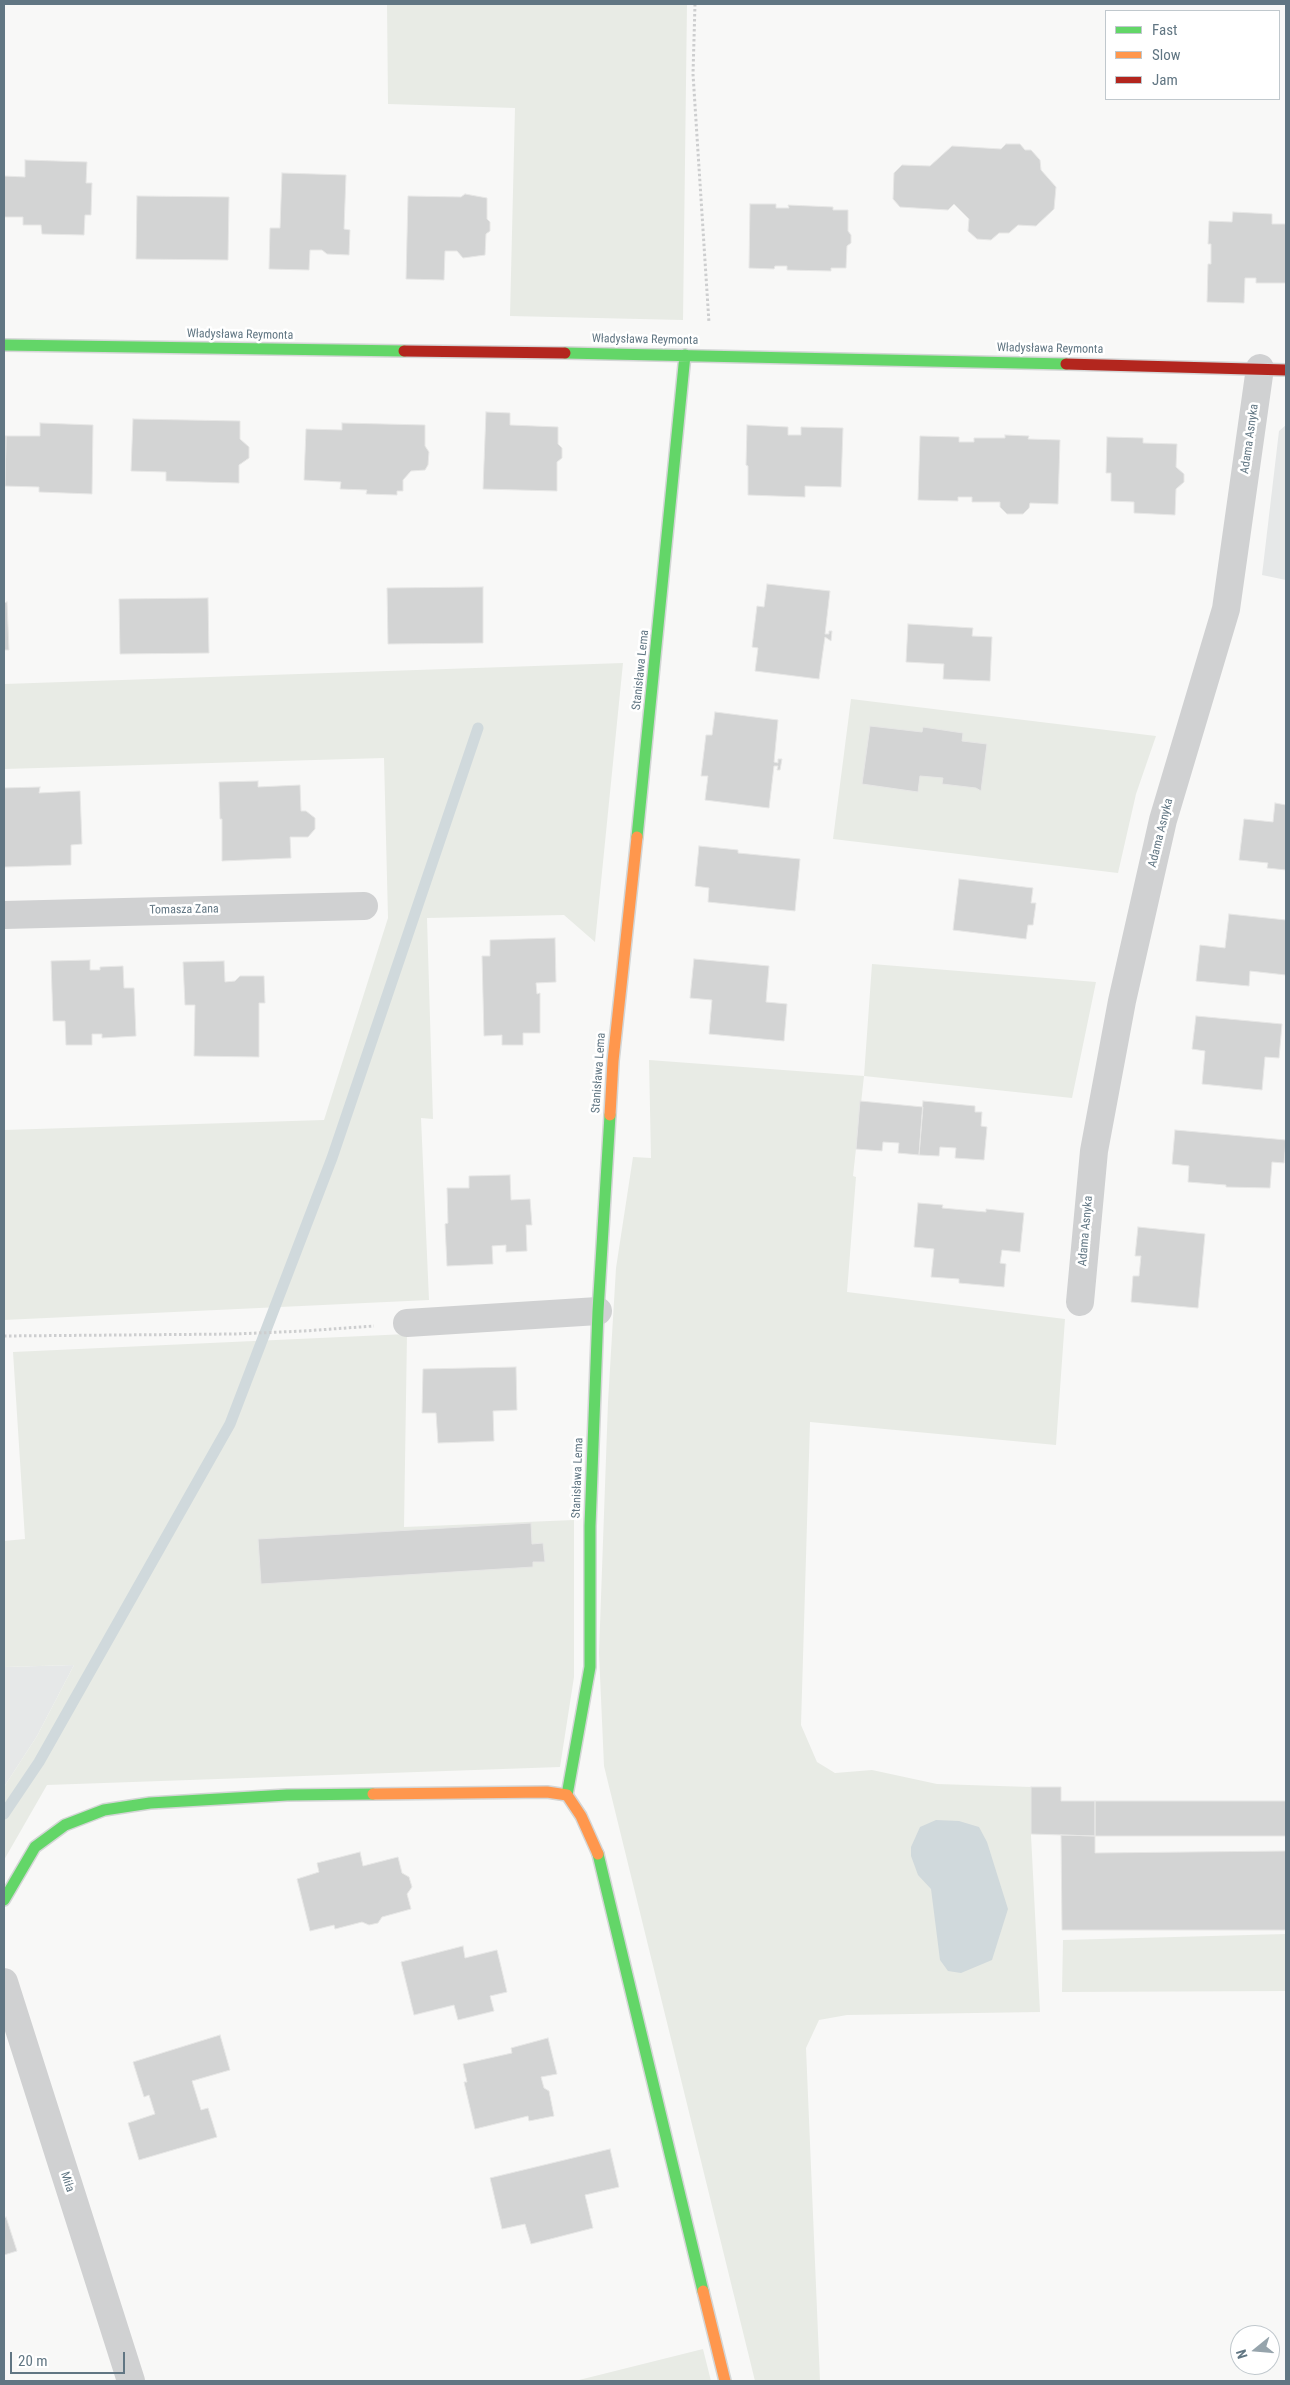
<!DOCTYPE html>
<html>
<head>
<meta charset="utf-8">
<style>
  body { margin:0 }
  #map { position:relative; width:1290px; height:2385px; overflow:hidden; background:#f8f8f7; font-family:"Roboto Condensed",sans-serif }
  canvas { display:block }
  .frame { position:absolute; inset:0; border:5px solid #617683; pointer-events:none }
  .legend { position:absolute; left:1105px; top:10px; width:175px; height:90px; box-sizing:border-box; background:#fff; border:1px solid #c0c8cd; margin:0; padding:6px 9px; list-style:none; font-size:15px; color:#617683 }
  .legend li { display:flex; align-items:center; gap:10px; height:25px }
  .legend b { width:25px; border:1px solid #c0c8cd }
  .north { position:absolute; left:1230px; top:2325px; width:50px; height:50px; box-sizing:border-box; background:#fff; border:1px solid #c0c8cd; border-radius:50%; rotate:253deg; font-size:14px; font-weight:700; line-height:20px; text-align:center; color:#617683 }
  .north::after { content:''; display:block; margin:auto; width:18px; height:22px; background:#96a4ac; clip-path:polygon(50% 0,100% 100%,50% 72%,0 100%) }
  .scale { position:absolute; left:10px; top:2352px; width:115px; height:22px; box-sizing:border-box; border:2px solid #617683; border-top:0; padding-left:6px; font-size:15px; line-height:18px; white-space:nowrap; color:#617683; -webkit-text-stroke:4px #fff; paint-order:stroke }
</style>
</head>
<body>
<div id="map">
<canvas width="1290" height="2385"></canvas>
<div class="frame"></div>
<ul class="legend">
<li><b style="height:6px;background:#63d668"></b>Fast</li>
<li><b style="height:6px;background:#ff974d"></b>Slow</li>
<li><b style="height:6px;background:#b3261e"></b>Jam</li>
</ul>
<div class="north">N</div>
<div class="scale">20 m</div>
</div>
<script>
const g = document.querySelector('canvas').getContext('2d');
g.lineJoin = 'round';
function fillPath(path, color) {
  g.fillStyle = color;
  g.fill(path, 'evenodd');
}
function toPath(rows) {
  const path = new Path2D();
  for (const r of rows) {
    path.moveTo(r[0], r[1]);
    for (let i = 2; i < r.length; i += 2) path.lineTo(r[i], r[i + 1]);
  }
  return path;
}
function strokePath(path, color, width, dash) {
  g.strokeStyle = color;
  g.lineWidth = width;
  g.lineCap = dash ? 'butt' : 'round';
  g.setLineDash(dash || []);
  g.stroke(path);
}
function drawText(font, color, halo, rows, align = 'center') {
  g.font = font + ' "Roboto Condensed",sans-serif';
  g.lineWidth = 5;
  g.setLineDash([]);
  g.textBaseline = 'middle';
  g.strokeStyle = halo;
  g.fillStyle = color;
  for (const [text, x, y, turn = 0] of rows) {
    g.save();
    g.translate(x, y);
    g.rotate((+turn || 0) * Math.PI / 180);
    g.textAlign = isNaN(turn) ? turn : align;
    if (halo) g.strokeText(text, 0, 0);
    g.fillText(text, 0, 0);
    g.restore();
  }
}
const built = toPath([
  [1286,425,1286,580,1262,575,1279,431],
  [74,1665,37,1736,4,1787,4,1667]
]);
const green = toPath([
  [387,4,687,4,683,320,510,316,515,108,388,104],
  [623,663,595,942,564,915,427,918,433,1119,421,1118,429,1300,4,1320,4,1130,324,1120,388,918,384,758,4,769,4,684],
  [851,699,1156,736,1136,794,1118,873,833,839],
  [872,964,1096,982,1072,1098,864,1076,853,1176,856,1177,847,1292,1065,1319,1056,1445,810,1422,801,1725,817,1762,835,1773,872,1770,937,1784,1031,1787,1031,1835,1040,2012,847,2015,819,2020,806,2048,820,2381,755,2381,604,1766,599,1653,608,1402,616,1268,633,1157,651,1158,649,1060,864,1076],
  [407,1334,404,1527,574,1520,574,1677,560,1767,47,1785,4,1860,4,1787,37,1736,74,1665,4,1667,4,1541,25,1539,13,1352],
  [1286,1934,1286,1991,1062,1992,1063,1940],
  [703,2349,711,2381,575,2381]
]);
const water = toPath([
  [936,1820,959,1821,979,1827,987,1842,1008,1909,992,1960,961,1973,948,1971,940,1960,931,1889,918,1875,911,1856,911,1847,920,1827]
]);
const stream = toPath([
  [4,1814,39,1762,230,1424,332,1158,478,728]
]);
const building = toPath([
  [1006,144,1020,144,1025,150,1031,150,1040,160,1041,170,1056,187,1054,209,1036,226,1018,225,1009,233,999,233,991,240,977,239,968,231,969,219,954,204,948,210,900,207,893,199,894,173,902,165,930,166,952,146,1001,149,1006,144],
  [25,160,87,162,86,183,92,183,91,215,85,215,84,235,42,234,41,225,23,225,23,217,4,217,4,176,25,177,25,160],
  [282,173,346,175,344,229,350,230,349,255,327,254,322,250,310,250,309,270,269,269,270,228,280,228,282,173],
  [465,194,487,198,487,219,490,222,490,231,486,234,485,255,463,258,457,251,445,251,444,280,406,279,408,196,461,197,465,194],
  [137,196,229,197,228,260,136,259,137,196],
  [750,204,776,204,776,208,789,208,788,205,833,207,833,210,848,210,848,231,851,235,851,243,847,246,846,268,831,268,831,271,787,270,787,266,775,266,774,269,749,268,750,204],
  [1233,212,1272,214,1272,224,1286,224,1286,283,1256,283,1256,278,1245,278,1244,303,1207,302,1208,264,1211,264,1211,244,1208,244,1209,221,1232,222,1233,212],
  [486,412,510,413,510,425,558,427,558,444,562,448,562,458,557,462,557,491,483,489,486,412],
  [133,419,240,421,240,439,249,447,249,458,239,465,239,483,166,481,166,472,131,471,133,419],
  [40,423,93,425,92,494,39,492,39,487,5,486,6,436,40,436,40,423],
  [342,423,425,425,425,446,429,452,428,465,425,470,411,471,403,480,403,491,397,491,397,495,366,494,367,490,340,489,341,482,304,480,306,429,342,430,342,423],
  [747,425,788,427,788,435,801,435,801,427,843,428,841,487,805,486,805,497,748,495,748,466,746,465,747,425],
  [1005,435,1029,436,1028,439,1060,440,1058,504,1030,503,1029,508,1023,514,1007,514,1000,507,1000,502,972,502,972,497,958,497,958,501,918,500,920,436,959,437,959,442,974,442,974,438,1005,438,1005,435],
  [4,436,6,436,5,486,4,486,4,436],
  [1107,437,1143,438,1143,443,1177,444,1176,467,1184,474,1184,482,1176,489,1175,515,1134,513,1134,502,1111,501,1111,473,1106,473,1107,437],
  [767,584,830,591,825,634,829,634,829,631,832,631,831,641,825,637,819,679,755,671,758,648,752,647,757,606,764,607,767,584],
  [483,587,483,643,388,644,387,588,483,587],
  [208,598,209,653,120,654,119,599,208,598],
  [7,602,9,650,4,650,4,603,7,602],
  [908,624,973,628,972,636,992,637,990,681,943,679,944,664,906,662,908,624],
  [715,712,778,720,774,762,778,763,778,759,782,759,780,770,777,770,778,766,774,766,769,808,705,800,708,776,701,776,706,735,712,735,715,712],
  [870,726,922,732,923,727,963,733,962,741,987,744,981,791,976,788,942,784,943,778,920,776,918,792,862,784,870,726],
  [258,781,258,787,300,785,301,811,306,811,315,818,315,829,308,837,290,837,291,858,222,861,222,819,220,819,219,782,258,781],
  [40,787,39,793,80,791,82,844,71,845,71,865,4,867,4,788,40,787],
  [1275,803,1286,805,1286,870,1267,868,1268,863,1239,860,1244,819,1273,822,1275,803],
  [699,846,738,850,738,853,800,859,795,911,708,902,709,888,695,886,699,846],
  [959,879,1033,888,1031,903,1036,903,1033,925,1028,925,1026,939,953,930,959,879],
  [1229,914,1286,920,1286,975,1250,971,1249,986,1196,981,1200,945,1225,948,1229,914],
  [555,938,556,982,536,983,537,994,540,993,540,1033,523,1033,523,1045,502,1045,502,1035,484,1036,482,956,490,956,490,940,555,938],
  [694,959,769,966,766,1002,787,1004,784,1041,709,1034,712,1000,690,998,694,959],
  [90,960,90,970,100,970,100,967,123,966,124,988,134,988,136,1036,102,1038,102,1034,92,1034,92,1045,66,1045,65,1021,53,1021,51,961,90,960],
  [224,961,225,982,235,981,240,976,264,976,265,1003,259,1003,259,1057,194,1056,195,1005,185,1005,183,962,224,961],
  [1196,1016,1282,1024,1279,1058,1265,1057,1262,1090,1202,1084,1205,1051,1192,1049,1196,1016],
  [860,1101,923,1107,919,1155,898,1153,899,1143,883,1142,882,1151,856,1149,860,1101],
  [923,1101,975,1106,975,1112,982,1112,981,1126,987,1127,984,1160,955,1158,956,1148,940,1147,939,1156,919,1155,923,1101],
  [1175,1130,1286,1140,1284,1163,1272,1162,1270,1188,1226,1187,1226,1185,1188,1182,1189,1166,1172,1164,1175,1130],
  [510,1175,511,1200,530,1199,532,1225,526,1225,527,1251,506,1252,506,1245,492,1246,493,1264,447,1266,445,1224,448,1223,447,1188,469,1188,469,1176,510,1175],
  [918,1203,943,1205,942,1208,986,1212,986,1209,1024,1213,1020,1252,1002,1250,1000,1263,1006,1264,1004,1287,959,1283,959,1279,931,1277,934,1249,914,1247,918,1203],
  [1138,1227,1205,1234,1198,1308,1131,1302,1133,1276,1139,1276,1141,1256,1135,1256,1138,1227],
  [516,1367,517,1410,493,1411,494,1441,438,1443,436,1413,422,1413,423,1369,516,1367],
  [531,1523,532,1544,543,1543,545,1562,533,1562,533,1567,261,1584,258,1539,531,1523],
  [1031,1787,1061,1787,1061,1801,1095,1801,1095,1836,1031,1834,1031,1787],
  [1095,1801,1286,1801,1286,1836,1095,1836,1095,1801],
  [1061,1835,1095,1836,1095,1853,1286,1851,1286,1930,1062,1930,1061,1835],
  [360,1852,363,1866,398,1857,402,1873,409,1877,412,1887,407,1894,411,1909,382,1917,378,1923,369,1925,362,1922,335,1929,334,1925,310,1931,297,1879,319,1872,317,1863,360,1852],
  [463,1946,465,1958,497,1950,507,1992,490,1996,494,2011,458,2020,454,2005,414,2015,401,1962,463,1946],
  [220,2035,230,2070,192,2081,201,2110,208,2108,217,2137,139,2160,128,2123,155,2114,149,2095,144,2097,133,2062,220,2035],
  [548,2038,557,2074,541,2077,544,2088,549,2091,554,2116,529,2121,528,2116,475,2129,464,2082,467,2082,463,2064,512,2053,511,2048,548,2038],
  [610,2149,619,2187,585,2195,593,2228,531,2244,525,2224,502,2229,490,2178,610,2149],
  [6,2217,17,2251,4,2255,4,2218,6,2217]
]);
const path = toPath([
  [695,4,693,74,709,323],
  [4,1336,235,1334,304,1331,374,1326]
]);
const street = toPath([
  [4,915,364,906],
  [1080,1302,1094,1151,1122,1001,1163,820,1226,609,1260,368],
  [407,1323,598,1311],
  [4,1982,131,2381]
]);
const fast = toPath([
  [4,345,404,351],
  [565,353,1066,364],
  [637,837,685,355],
  [567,1795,590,1667,590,1526,598,1311,610,1115],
  [598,1854,703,2291],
  [4,1900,35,1847,65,1825,104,1810,150,1803,287,1795,373,1794]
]);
const slow = toPath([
  [610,1115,613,1061,637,837],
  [373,1794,547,1792,567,1795,581,1816,598,1854],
  [703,2291,725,2381]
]);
const jam = toPath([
  [404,351,565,353],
  [1066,364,1286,370]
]);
const streetNames = [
  ["Władysława Reymonta",240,335,1],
  ["Władysława Reymonta",645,340,1],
  ["Władysława Reymonta",1050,349,1],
  ["Adama Asnyka",1250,439,-82],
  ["Stanisława Lema",641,670,-84],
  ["Adama Asnyka",1161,833,-76],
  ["Tomasza Zana",184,910,-1],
  ["Stanisława Lema",599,1073,-86],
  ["Adama Asnyka",1086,1231,-85],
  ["Stanisława Lema",578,1478,-88],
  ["Miła",67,2182,72]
];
fillPath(built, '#e6e8e8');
fillPath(green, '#e8ebe5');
fillPath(water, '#d0d9dc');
strokePath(stream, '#d0d9dc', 11);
fillPath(building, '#d3d4d4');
strokePath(building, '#e7e7e6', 1);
strokePath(fast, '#d4d6d6', 14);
strokePath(slow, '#d4d6d6', 14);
strokePath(jam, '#d4d6d6', 14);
strokePath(path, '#cdcecf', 3, [2.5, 2.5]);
strokePath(street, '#d0d1d2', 28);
strokePath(fast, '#63d668', 11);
strokePath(slow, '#ff974d', 11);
strokePath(jam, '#b3261e', 11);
drawText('12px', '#617683', '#fff', streetNames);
</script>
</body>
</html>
